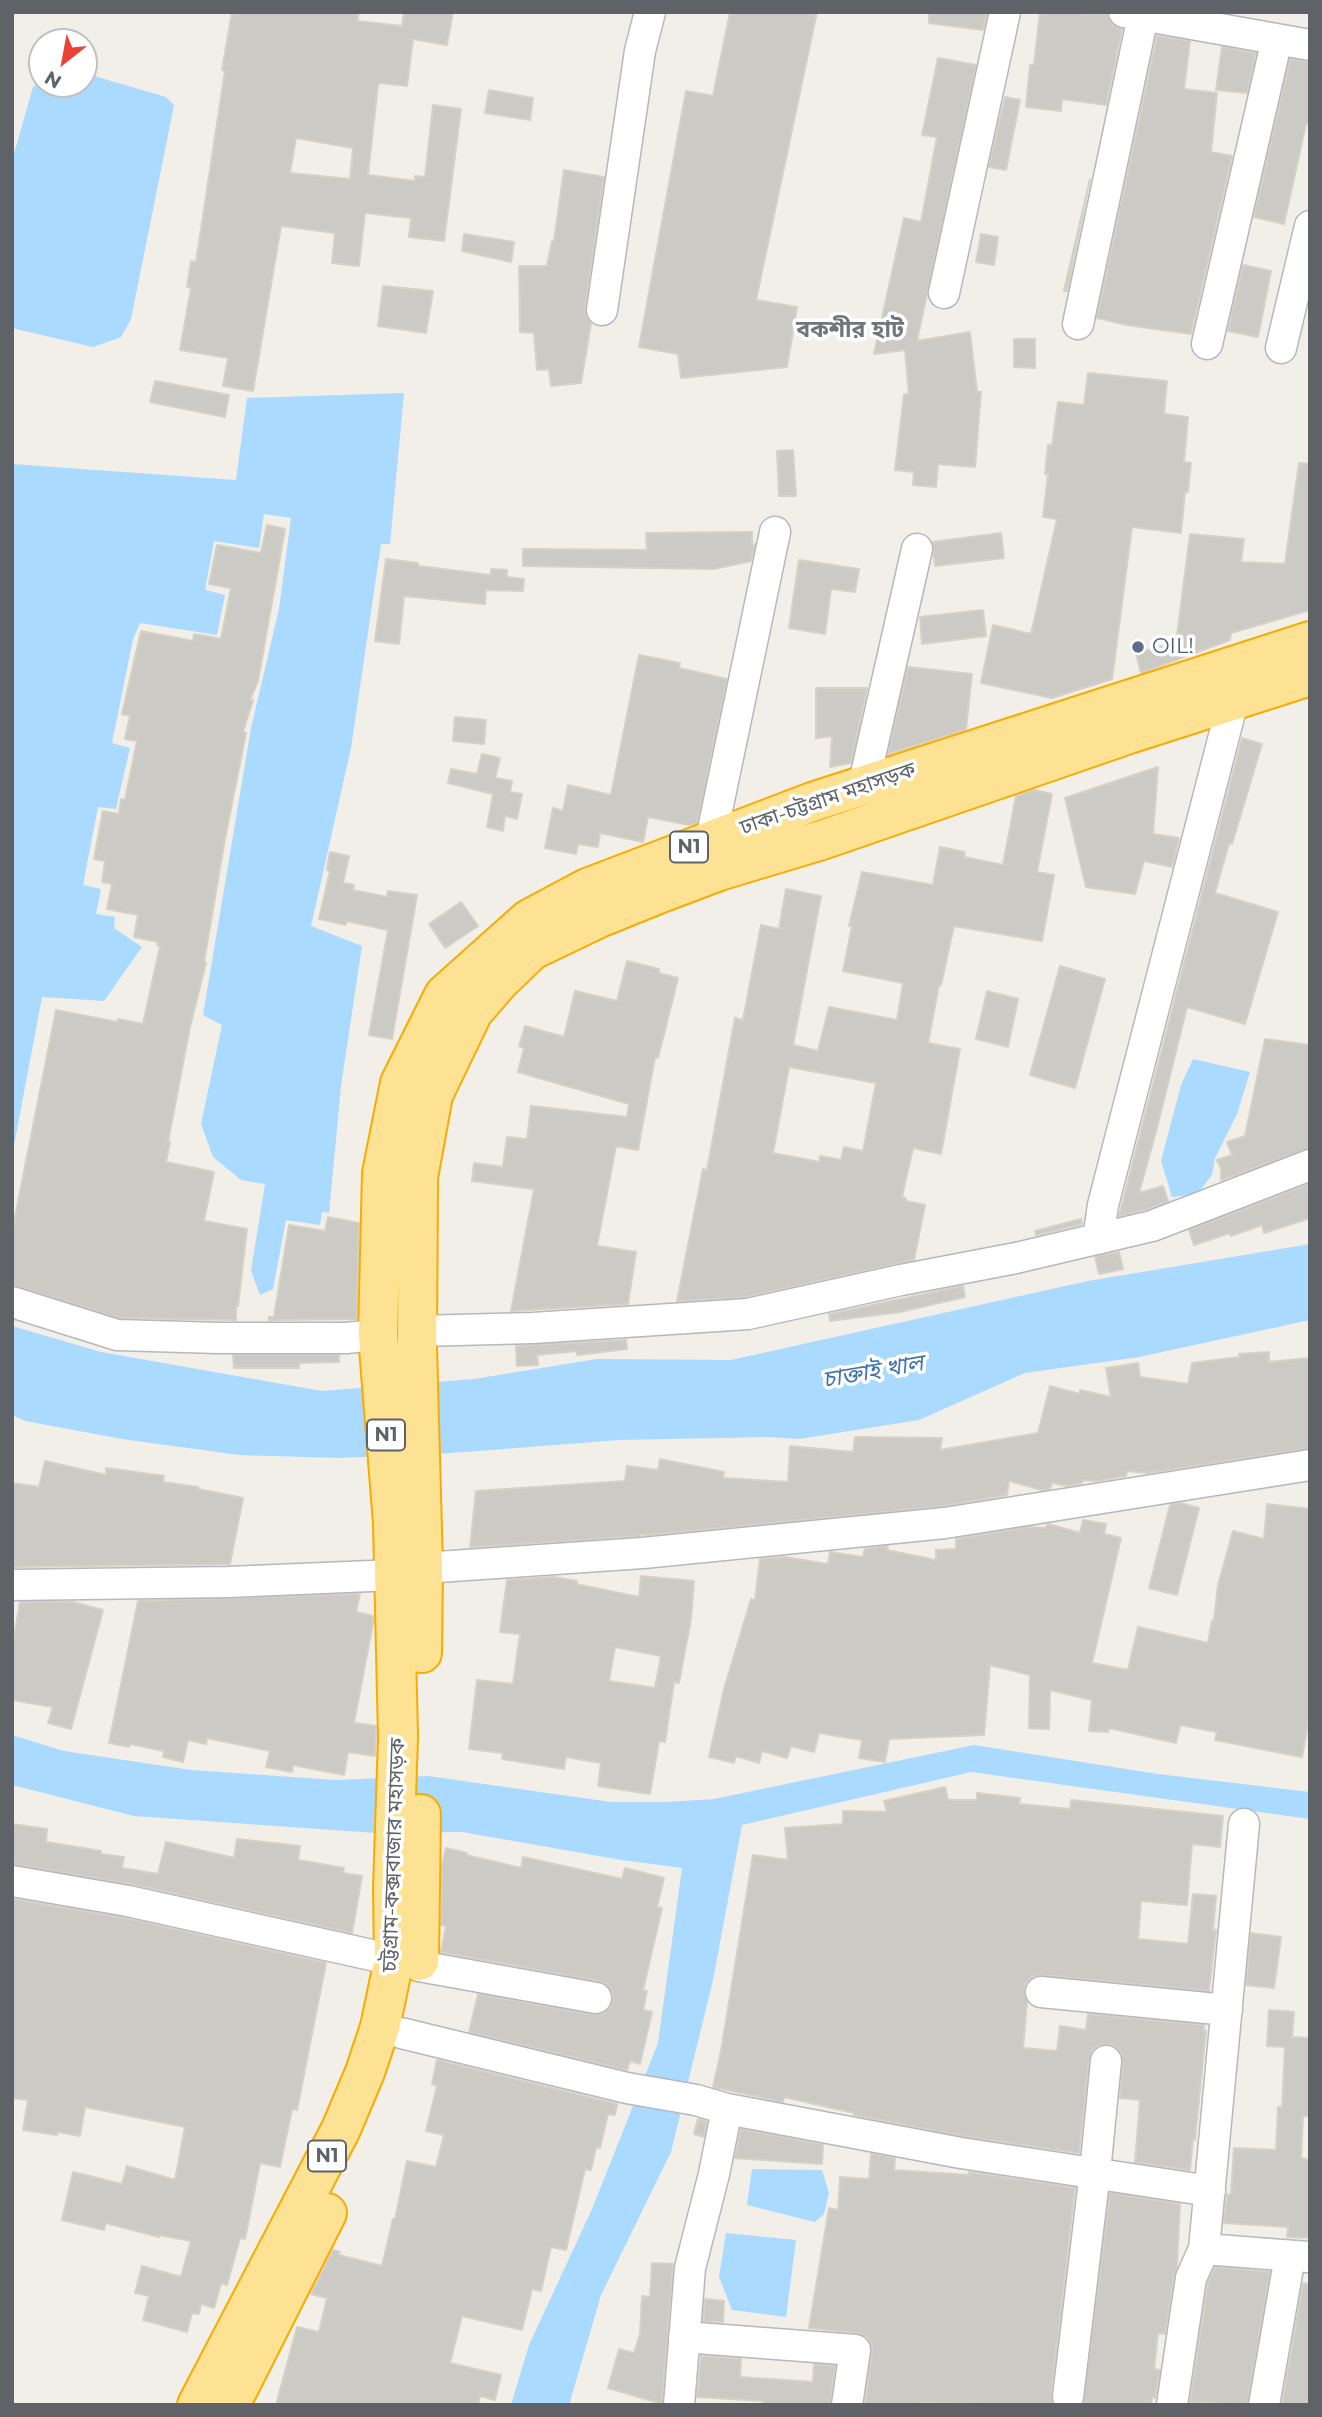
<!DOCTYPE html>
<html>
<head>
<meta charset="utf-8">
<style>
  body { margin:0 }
  #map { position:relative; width:1322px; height:2417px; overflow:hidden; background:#f1efe8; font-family:Montserrat,sans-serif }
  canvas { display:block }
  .frame { position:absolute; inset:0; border:14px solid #5f6368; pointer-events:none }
  .north { position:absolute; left:28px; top:28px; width:70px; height:70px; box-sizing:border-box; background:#fff; border:2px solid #bfc1c3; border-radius:50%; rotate:211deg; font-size:19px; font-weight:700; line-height:28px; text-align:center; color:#5f6368 }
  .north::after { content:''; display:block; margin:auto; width:24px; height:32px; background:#ea4335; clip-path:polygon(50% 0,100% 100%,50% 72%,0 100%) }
</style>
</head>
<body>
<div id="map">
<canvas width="1322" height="2417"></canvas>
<div class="frame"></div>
<div class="north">N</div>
</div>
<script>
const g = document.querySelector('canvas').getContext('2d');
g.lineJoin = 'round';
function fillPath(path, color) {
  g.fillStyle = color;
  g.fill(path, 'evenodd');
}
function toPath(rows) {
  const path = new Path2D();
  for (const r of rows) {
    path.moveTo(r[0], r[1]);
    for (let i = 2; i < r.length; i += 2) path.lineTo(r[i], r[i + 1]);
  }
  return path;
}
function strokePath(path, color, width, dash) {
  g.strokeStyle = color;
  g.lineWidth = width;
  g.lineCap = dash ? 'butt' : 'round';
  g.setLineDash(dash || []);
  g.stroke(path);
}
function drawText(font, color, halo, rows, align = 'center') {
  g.font = font + ' Montserrat,"Noto Sans Bengali",sans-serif';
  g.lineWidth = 7;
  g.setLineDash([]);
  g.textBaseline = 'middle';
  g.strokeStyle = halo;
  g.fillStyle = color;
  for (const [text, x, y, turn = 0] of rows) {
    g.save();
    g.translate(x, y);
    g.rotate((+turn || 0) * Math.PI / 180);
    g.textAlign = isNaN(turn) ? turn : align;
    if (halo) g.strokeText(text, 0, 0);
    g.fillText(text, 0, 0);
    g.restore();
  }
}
const water = toPath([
  [84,73,166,97,174,105,131,319,121,337,93,347,12,328,12,161,33,87,42,81,42,84,84,84],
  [404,393,390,544,381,544,351,748,311,926,362,946,341,1086,329,1213,322,1212,320,1225,286,1220,273,1289,260,1295,251,1271,265,1184,241,1180,213,1157,201,1124,222,1025,203,1015,251,728,279,609,291,518,264,514,259,548,214,541,205,590,225,595,217,635,140,623,133,639,112,743,130,748,116,809,98,807,83,885,101,889,96,914,115,917,114,928,142,947,104,1001,42,997,12,1156,12,464,236,480,247,398],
  [1193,1059,1250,1072,1237,1114,1215,1158,1212,1175,1197,1194,1172,1197,1161,1161,1181,1085],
  [1310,1244,1310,1320,1139,1357,1025,1373,919,1420,799,1439,768,1437,619,1440,452,1453,339,1458,239,1455,122,1439,25,1421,12,1415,12,1326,101,1352,322,1391,474,1379,597,1359,731,1360,1088,1281],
  [12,1735,64,1751,191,1770,336,1780,428,1776,611,1802,666,1802,714,1799,974,1745,1158,1774,1310,1792,1310,1819,971,1772,742,1825,713,1980,671,2152,601,2295,569,2405,511,2405,529,2345,592,2209,658,2043,682,1868,622,1860,462,1832,376,1833,134,1816,12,1785],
  [752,2169,822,2170,829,2193,824,2214,815,2222,747,2205],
  [726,2233,796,2240,786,2317,732,2310,719,2277]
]);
const building = toPath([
  [232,12,359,12,357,21,402,26,404,12,453,12,447,45,413,39,407,86,381,83,378,85,368,175,415,181,415,176,425,177,433,105,461,109,444,241,409,237,411,218,365,213,359,266,332,263,335,233,281,226,253,391,223,386,228,358,180,350,191,288,187,287,191,261,196,262,225,71,222,70,232,12],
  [296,138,353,148,350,179,290,173,296,138],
  [730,12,817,12,756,300,797,307,787,367,681,378,678,354,639,347,686,91,713,96,730,12],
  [929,12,987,12,983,30,929,23,929,12],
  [1040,12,1107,14,1112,25,1122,29,1106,105,1062,99,1061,111,1026,107,1030,65,1034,65,1040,12],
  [1157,36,1190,41,1184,89,1217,93,1211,152,1232,156,1191,334,1127,325,1097,318,1157,36],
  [1222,47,1256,53,1247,93,1216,90,1222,47],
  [938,58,976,65,917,341,970,332,977,392,981,392,975,467,938,464,936,487,913,485,914,472,895,470,904,394,909,395,905,350,874,354,904,218,921,222,937,137,922,135,938,58],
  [1290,59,1310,62,1310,124,1306,124,1284,224,1254,217,1290,59],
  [489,90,533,98,530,120,485,113,489,90],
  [1005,97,1020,100,1006,170,989,167,1005,97],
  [564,170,604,177,585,307,586,316,591,323,581,383,551,386,549,369,537,370,534,333,520,332,519,266,547,266,552,241,554,241,564,170],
  [1090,179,1067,291,1064,291,1090,179],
  [464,234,514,242,511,262,462,251,464,234],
  [981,234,998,237,994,265,976,262,981,234],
  [1243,265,1271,271,1258,337,1228,331,1243,265],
  [383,286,433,291,426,333,378,326,383,286],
  [1014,339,1035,339,1035,368,1014,367,1014,339],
  [1088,373,1167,381,1164,414,1188,417,1184,462,1191,463,1188,492,1185,492,1181,533,1132,527,1112,679,1052,698,981,683,993,625,1031,634,1057,519,1043,517,1048,474,1045,474,1048,445,1052,446,1058,402,1084,405,1088,373],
  [155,381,229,395,225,417,150,402,155,381],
  [793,450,796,496,779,496,777,451,793,450],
  [1299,463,1310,464,1310,610,1231,633,1230,640,1141,673,1136,653,1176,643,1190,534,1244,539,1241,562,1285,564,1299,463],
  [267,525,285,529,258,681,250,700,253,700,243,732,246,733,225,839,204,962,206,963,190,1027,168,1142,170,1142,166,1162,214,1172,204,1221,247,1229,238,1306,236,1306,236,1320,120,1318,12,1285,12,1232,56,1010,117,1022,118,1019,143,1024,160,946,157,945,158,942,134,937,138,915,107,909,112,884,102,882,105,861,94,859,103,811,119,814,121,799,125,800,137,741,125,739,130,716,122,714,141,631,193,641,194,634,221,639,231,588,209,584,217,545,261,553,267,525],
  [752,532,752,545,755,544,751,561,714,569,523,566,523,549,647,550,646,533,752,532],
  [1001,533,1004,558,935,566,932,542,1001,533],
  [386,559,418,563,418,566,491,575,491,569,507,570,507,577,524,579,523,591,486,590,485,604,404,596,399,644,375,641,386,559],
  [799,560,859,569,855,592,831,589,825,634,789,628,799,560],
  [983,610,986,636,922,644,920,617,983,610],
  [639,655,680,663,679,668,727,679,697,823,690,825,648,817,643,842,600,833,598,847,578,844,576,854,545,848,553,808,563,811,568,785,611,795,639,655],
  [908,667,972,674,966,729,888,754,908,667],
  [816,688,867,688,851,763,830,767,832,736,816,738,816,688],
  [455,717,486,720,484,744,453,741,455,717],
  [1242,738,1262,744,1232,844,1229,843,1215,893,1278,912,1245,1024,1187,1007,1157,1128,1139,1193,1163,1186,1168,1201,1147,1209,1119,1216,1242,738],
  [482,754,500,758,495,778,512,781,510,792,522,794,517,819,505,816,503,831,487,827,493,794,448,783,451,769,477,774,482,754],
  [1158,767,1153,834,1179,838,1172,867,1144,861,1135,894,1086,887,1065,798,1158,767],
  [1034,790,1052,794,1037,872,1054,875,1042,941,954,926,941,985,939,985,928,1043,960,1049,941,1154,913,1148,902,1197,906,1198,906,1201,925,1205,914,1260,746,1297,677,1301,703,1169,707,1170,735,1018,743,1020,761,925,779,929,786,889,821,896,793,1045,818,1051,829,1007,897,1020,903,983,843,971,852,926,849,926,862,872,933,885,940,847,965,852,964,857,1003,865,1016,796,1034,790],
  [789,1067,876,1083,863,1151,844,1147,841,1160,820,1156,819,1162,773,1153,789,1067],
  [330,852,349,856,343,883,354,885,353,890,387,897,388,891,417,895,392,1039,369,1035,388,930,346,921,346,925,319,919,330,871,327,870,330,852],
  [461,902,478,926,445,948,429,924,461,902],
  [627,961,659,969,659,973,678,978,658,1058,655,1057,638,1150,616,1146,597,1246,636,1252,628,1304,511,1311,534,1189,472,1181,474,1163,503,1167,507,1137,527,1139,531,1106,627,1117,629,1104,518,1072,524,1048,519,1046,525,1026,564,1037,575,991,617,1001,627,961],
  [1060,966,1105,979,1075,1088,1030,1075,1060,966],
  [987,991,1018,999,1008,1047,976,1039,987,991],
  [1265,1039,1310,1045,1310,1148,1221,1180,1221,1169,1217,1160,1232,1155,1227,1142,1245,1136,1265,1039],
  [1310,1184,1310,1218,1264,1233,1262,1225,1231,1236,1230,1233,1194,1245,1189,1230,1310,1184],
  [328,1217,359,1223,357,1319,269,1320,269,1317,274,1317,289,1225,325,1231,328,1217],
  [1081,1219,1082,1224,1036,1235,1035,1231,1081,1219],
  [1119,1252,1123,1269,1099,1274,1095,1257,1119,1252],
  [963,1286,965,1297,900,1312,830,1321,829,1314,963,1286],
  [626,1340,627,1349,577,1355,577,1351,537,1355,538,1365,517,1366,516,1346,626,1340],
  [1269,1352,1269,1362,1310,1358,1310,1448,1147,1473,1127,1471,1126,1476,1096,1481,1083,1480,1082,1483,1067,1486,1052,1483,1050,1489,1042,1490,1009,1481,1007,1495,943,1506,647,1535,640,1534,640,1536,470,1547,476,1491,625,1481,627,1466,658,1470,660,1459,724,1472,723,1478,788,1482,790,1446,853,1452,855,1437,942,1438,940,1450,1038,1433,1050,1386,1080,1394,1080,1390,1111,1397,1106,1368,1138,1363,1140,1377,1188,1384,1192,1363,1240,1357,1239,1354,1269,1352],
  [233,1355,339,1355,339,1362,299,1363,299,1368,234,1368,233,1355],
  [45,1461,106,1475,106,1468,164,1476,163,1482,198,1487,198,1489,243,1498,230,1564,12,1567,12,1483,39,1487,45,1461],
  [1180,1503,1199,1508,1177,1595,1149,1588,1170,1505,1180,1503],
  [1267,1504,1310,1509,1310,1713,1302,1757,1215,1740,1217,1732,1180,1725,1176,1743,1109,1728,1108,1732,1089,1731,1092,1700,1050,1690,1049,1729,1029,1728,1030,1675,990,1665,984,1735,889,1739,885,1762,859,1758,862,1740,819,1733,814,1752,791,1746,787,1758,762,1751,759,1763,736,1756,734,1763,709,1757,724,1689,751,1599,755,1600,760,1559,784,1557,828,1564,830,1552,863,1557,865,1549,888,1546,887,1550,936,1560,936,1550,956,1549,956,1539,1029,1527,1045,1528,1048,1524,1080,1533,1083,1520,1106,1524,1104,1534,1121,1538,1092,1663,1128,1670,1138,1627,1208,1643,1212,1620,1214,1620,1218,1585,1233,1531,1264,1539,1267,1504],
  [641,1576,694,1581,691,1619,679,1683,674,1682,665,1742,659,1741,650,1794,598,1786,601,1763,566,1757,564,1769,502,1759,503,1753,469,1749,477,1680,513,1684,520,1634,500,1632,507,1580,554,1577,577,1581,576,1584,639,1597,641,1576],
  [615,1647,661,1656,655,1688,609,1681,615,1647],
  [360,1594,356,1612,373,1616,373,1623,354,1723,376,1726,375,1756,348,1752,344,1775,293,1765,292,1772,266,1767,270,1751,207,1738,206,1744,188,1740,183,1762,163,1757,164,1751,130,1744,129,1747,109,1743,138,1601,360,1594],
  [20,1602,73,1602,103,1610,71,1729,48,1723,53,1707,12,1700,12,1648,20,1602],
  [945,1787,948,1800,977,1800,977,1793,1020,1798,1019,1804,1070,1809,1071,1800,1223,1816,1220,1847,1192,1844,1187,1905,1141,1901,1138,1939,1188,1944,1193,1894,1216,1896,1213,1930,1216,1930,1209,1991,1043,1975,1033,1976,1026,1982,1024,1990,1027,2002,1023,2048,1057,2051,1060,2026,1086,2030,1088,2014,1204,2025,1204,2030,1206,2031,1195,2140,1193,2139,1190,2170,1135,2162,1140,2100,1120,2098,1123,2063,1122,2054,1117,2047,1108,2044,1098,2045,1092,2050,1089,2059,1079,2153,964,2136,854,2115,854,2113,784,2097,783,2102,713,2087,721,2051,753,1855,788,1860,785,1828,843,1824,843,1811,887,1812,884,1801,945,1787],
  [12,1824,47,1829,46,1842,101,1851,101,1854,124,1857,122,1868,158,1874,166,1842,234,1858,237,1839,300,1846,298,1860,344,1868,343,1873,362,1876,352,1933,132,1884,12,1864,12,1824],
  [446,1848,467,1853,466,1855,521,1868,523,1857,622,1879,625,1868,664,1878,657,1907,662,1908,643,1990,647,1991,643,2010,652,2012,640,2064,630,2061,627,2070,469,2032,478,1994,594,2015,603,2014,610,2009,613,2000,613,1993,608,1985,599,1981,441,1952,446,1926,441,1925,442,1865,446,1848],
  [12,1899,125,1918,326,1963,297,2110,292,2109,280,2167,260,2163,245,2239,240,2238,227,2285,221,2283,214,2308,201,2304,199,2314,192,2313,187,2332,143,2320,149,2296,135,2293,142,2266,181,2277,191,2241,159,2235,159,2237,106,2223,104,2230,62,2220,73,2172,122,2184,127,2166,175,2180,185,2127,85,2107,80,2136,58,2132,57,2135,23,2130,28,2100,12,2098,12,1899],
  [1251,1933,1281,1937,1274,1988,1246,1985,1251,1933],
  [1269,2010,1294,2012,1292,2037,1310,2038,1310,2116,1303,2116,1301,2158,1310,2160,1310,2238,1287,2237,1288,2227,1224,2223,1227,2195,1231,2194,1234,2148,1276,2150,1278,2107,1282,2107,1285,2047,1267,2046,1269,2010],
  [437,2060,617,2104,615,2115,608,2114,600,2148,596,2147,591,2170,585,2169,566,2250,551,2247,541,2291,532,2289,522,2330,462,2316,450,2363,501,2375,495,2400,480,2396,478,2405,276,2405,297,2327,319,2332,327,2298,311,2294,333,2250,340,2252,339,2255,382,2266,393,2219,395,2219,407,2161,436,2167,444,2135,426,2131,437,2086,432,2084,437,2060],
  [698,2119,707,2121,704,2137,694,2134,698,2119],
  [741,2129,823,2145,822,2164,735,2158,741,2129],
  [871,2154,895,2158,894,2170,969,2175,969,2172,1075,2188,1051,2395,1052,2405,920,2403,920,2405,865,2405,872,2353,871,2343,866,2336,857,2333,809,2328,829,2208,838,2210,840,2177,869,2179,871,2154],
  [1110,2193,1180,2204,1177,2266,1174,2275,1165,2334,1158,2333,1154,2369,1160,2370,1155,2398,1152,2397,1151,2405,1083,2405,1110,2193],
  [652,2263,673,2264,662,2404,608,2388,619,2349,634,2353,640,2334,642,2296,650,2297,652,2263],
  [1215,2267,1270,2272,1247,2405,1190,2402,1208,2283,1215,2267],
  [1303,2283,1310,2284,1310,2405,1282,2405,1303,2283],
  [705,2299,724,2301,723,2322,703,2321,705,2299],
  [701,2356,741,2359,740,2377,813,2382,814,2364,835,2366,830,2405,763,2405,763,2401,697,2397,701,2356]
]);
const minor = toPath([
  [1124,12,1310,45],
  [944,293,1005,12],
  [602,310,640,51,650,12],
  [1078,324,1143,16],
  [1207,344,1277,39],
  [1281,348,1310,226],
  [863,787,917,549],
  [711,839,775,532],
  [1098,1239,1103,1205,1233,701],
  [12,1302,117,1335,218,1338,346,1338,378,1335],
  [418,1331,533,1328,748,1314,901,1280,1016,1258,1152,1226,1310,1165],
  [423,1568,643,1553,945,1523,1310,1465],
  [12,1585,228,1582,395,1575],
  [12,1881,128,1901,394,1960],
  [419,1966,596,1998],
  [1041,1992,1227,2010],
  [401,2033,627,2088,696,2100,727,2109,961,2153,1210,2191],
  [1204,2249,1308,2257],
  [684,2337,855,2350,847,2405],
  [1068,2397,1095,2172,1106,2061],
  [679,2405,690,2268,714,2174,727,2109],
  [1172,2405,1191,2278,1204,2249,1244,1824],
  [1264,2405,1290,2256]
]);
const highway = toPath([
  [422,1653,423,1568,417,1347,418,1177,433,1095,473,1012,499,982,532,950,599,918,661,893,719,871,822,840,1129,734,1310,676],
  [419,1961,421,1814],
  [197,2405,341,2129,365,2072,380,2027,394,1960,393,1888,398,1737,393,1523,378,1335,382,1173,400,1083,444,995,529,919,587,888,812,802,1310,641],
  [230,2405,327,2213]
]);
const markers = [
  [1138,647,7,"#5c6f8a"]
];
const shields = [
  [689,847,38],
  [386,1435,38],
  [327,2156,38]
];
const shieldNames = [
  ["N1",689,847],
  ["N1",386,1435],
  ["N1",327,2156]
];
const serviceNames = [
  ["OIL!",1152,647]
];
const streetNames = [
  ["ঢাকা-চট্টগ্রাম মহাসড়ক",828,799,-19],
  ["চট্টগ্রাম-কক্সবাজার মহাসড়ক",394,1855,-88]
];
const neighbourhoodNames = [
  ["বকশীর হাট",850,330]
];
const waterNames = [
  ["চাক্তাই খাল",873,1372,-10]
];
fillPath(water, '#aadaff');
fillPath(building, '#cccac5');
strokePath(building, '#d6d1c6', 2);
strokePath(minor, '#b5b8bc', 33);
strokePath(highway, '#f9ab00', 42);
strokePath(minor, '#fff', 30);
strokePath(highway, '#fde293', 38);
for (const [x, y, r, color] of markers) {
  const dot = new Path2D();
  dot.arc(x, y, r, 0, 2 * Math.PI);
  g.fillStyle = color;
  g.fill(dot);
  strokePath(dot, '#fff', 2.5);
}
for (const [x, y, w] of shields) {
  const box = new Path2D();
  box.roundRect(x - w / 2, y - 15.5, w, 31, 5);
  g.fillStyle = '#fff';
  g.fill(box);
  strokePath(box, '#5f6368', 2);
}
drawText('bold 19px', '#5f6368', null, shieldNames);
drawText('21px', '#4e5e75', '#fff', serviceNames, 'left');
drawText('21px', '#5f6368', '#fff', streetNames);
drawText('bold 23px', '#70757a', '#fff', neighbourhoodNames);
drawText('italic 23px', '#4174aa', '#fff', waterNames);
</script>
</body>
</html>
